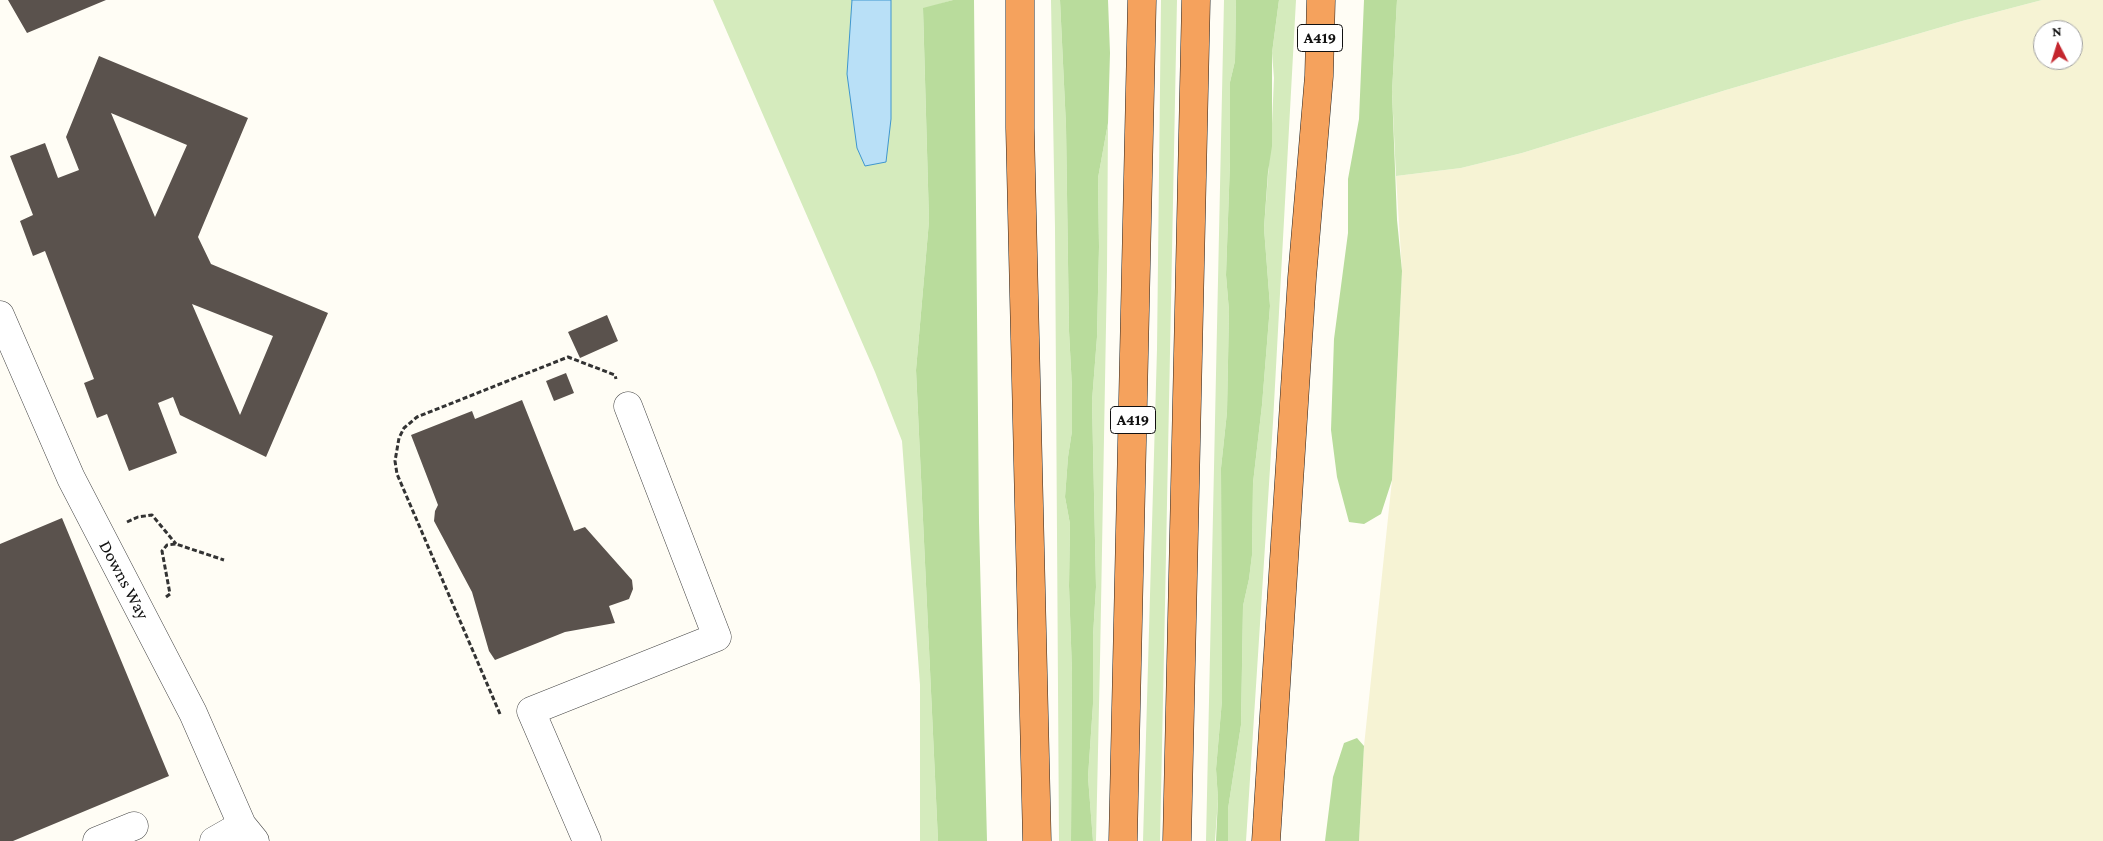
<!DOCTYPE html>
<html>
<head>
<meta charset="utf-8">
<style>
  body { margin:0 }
  #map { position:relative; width:2103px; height:841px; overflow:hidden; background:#fffdf5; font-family:"Crimson Pro",serif }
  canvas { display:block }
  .north { position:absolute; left:2033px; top:20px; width:50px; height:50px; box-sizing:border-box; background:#fff; border:1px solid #a0a0a0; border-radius:50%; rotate:355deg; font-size:14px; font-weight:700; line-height:20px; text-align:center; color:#111 }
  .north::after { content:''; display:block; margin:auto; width:18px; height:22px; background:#c4262e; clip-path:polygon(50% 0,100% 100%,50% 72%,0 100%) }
</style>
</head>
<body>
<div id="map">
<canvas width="2103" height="841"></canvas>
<div class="north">N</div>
</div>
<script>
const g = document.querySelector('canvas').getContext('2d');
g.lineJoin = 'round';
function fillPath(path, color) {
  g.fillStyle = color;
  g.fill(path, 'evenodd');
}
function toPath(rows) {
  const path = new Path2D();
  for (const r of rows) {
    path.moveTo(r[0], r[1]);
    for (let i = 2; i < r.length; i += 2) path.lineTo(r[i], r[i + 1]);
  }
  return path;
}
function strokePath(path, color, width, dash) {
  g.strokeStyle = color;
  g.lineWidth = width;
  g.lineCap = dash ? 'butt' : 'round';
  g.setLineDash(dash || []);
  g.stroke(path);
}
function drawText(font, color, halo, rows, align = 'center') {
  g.font = font + ' "Crimson Pro",serif';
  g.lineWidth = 5;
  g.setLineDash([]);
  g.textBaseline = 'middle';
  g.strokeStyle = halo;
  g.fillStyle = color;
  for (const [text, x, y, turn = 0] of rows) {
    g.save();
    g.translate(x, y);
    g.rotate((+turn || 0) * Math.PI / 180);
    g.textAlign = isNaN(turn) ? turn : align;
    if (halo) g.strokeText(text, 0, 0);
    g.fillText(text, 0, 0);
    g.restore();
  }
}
const farmland = toPath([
  [2042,0,2103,0,2103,841,1359,841,1364,746,1392,480,1402,271,1396,176,1461,168,1522,153,1726,90,1962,21],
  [2043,30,2073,30,2073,60,2043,60]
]);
const green = toPath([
  [713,0,953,0,923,9,929,221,916,370,938,841,920,841,920,685,902,441,875,372],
  [1051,0,1060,0,1066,126,1069,331,1072,388,1072,431,1068,457,1065,497,1070,524,1069,586,1072,672,1071,841,1059,841,1055,228],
  [1161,0,1177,0,1165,604,1160,841,1143,841,1157,349],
  [1224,0,1236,0,1235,61,1230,82,1230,162,1226,275,1229,311,1227,412,1221,468,1222,700,1216,769,1218,799,1215,841,1206,841],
  [1279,0,1296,0,1273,422,1246,841,1228,841,1226,824,1228,809,1241,725,1243,606,1249,579,1252,555,1253,483,1262,405,1270,306,1264,228,1272,124,1274,78,1272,53],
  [1397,0,2042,0,1962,21,1726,90,1522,153,1461,168,1396,176,1392,92],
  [1108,123,1107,270,1100,661,1096,841,1093,841,1088,777,1093,704,1093,636,1096,587,1092,401,1097,337,1099,247,1098,178]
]);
const forest = toPath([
  [953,0,974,0,979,522,987,841,938,841,916,370,929,221,923,8],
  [1060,0,1108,0,1110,53,1108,123,1098,178,1099,247,1097,337,1092,401,1096,587,1093,636,1093,704,1088,777,1093,841,1071,841,1072,672,1069,586,1070,524,1065,497,1068,457,1072,431,1072,388,1069,331,1066,126],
  [1236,0,1279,0,1272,53,1272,146,1268,172,1264,228,1270,306,1262,405,1253,483,1252,555,1249,579,1243,606,1241,725,1228,809,1228,841,1216,841,1218,799,1216,769,1222,700,1221,468,1227,412,1229,311,1226,275,1230,162,1230,82,1235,61],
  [1364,0,1397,0,1392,92,1397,220,1402,271,1392,480,1381,514,1364,524,1349,522,1337,477,1331,430,1334,339,1348,233,1348,179,1359,119],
  [1357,738,1364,746,1359,841,1325,841,1333,777,1344,743]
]);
const water = toPath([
  [852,0,891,0,891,119,886,162,865,166,857,148,847,74,852,0]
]);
const building = toPath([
  [8,0,106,0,27,33],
  [99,56,248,118,198,237,211,264,328,313,266,457,180,415,173,397,158,403,177,453,129,471,107,414,97,418,84,383,94,379,45,251,33,256,20,221,33,215,10,156,45,143,58,178,79,170,66,137],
  [111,113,187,145,155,217],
  [192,304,273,336,240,415],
  [607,315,618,341,580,358,568,332],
  [566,373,574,393,554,401,546,381],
  [522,400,574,531,585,527,632,580,633,589,629,599,609,606,615,623,565,632,495,660,489,651,472,592,434,521,435,511,438,505,411,435,472,411,475,419],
  [62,518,169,776,13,841,0,841,0,544]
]);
const path = toPath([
  [127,522,138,517,152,515,176,544],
  [166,597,170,594,162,551,167,545,176,544,224,560],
  [500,714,397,474,395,461,399,438,404,428,417,417,568,357,615,375,616,379]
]);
const minor = toPath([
  [0,315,71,478,193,713,242,825,255,841],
  [97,841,134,826],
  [214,841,242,825],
  [587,841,531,711,717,637,628,406]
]);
const highway = toPath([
  [1020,0,1020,128,1037,841],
  [1123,841,1142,0],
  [1177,841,1196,0],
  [1266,841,1302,278,1319,76,1321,0]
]);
const shields = [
  [1320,38,45],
  [1133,420,45]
];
const shieldNames = [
  ["A419",1320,38],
  ["A419",1133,420]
];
const streetNames = [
  ["Downs Way",124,580,62]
];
fillPath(farmland, '#f6f3d4');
fillPath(green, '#d5ebbd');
fillPath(forest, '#b9dc9c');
fillPath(water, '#b9e0f7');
strokePath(water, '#3f96cf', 1);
fillPath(building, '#5a524d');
strokePath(minor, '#444', 29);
strokePath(highway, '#222', 29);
strokePath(path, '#333', 3, [5, 2.5]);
strokePath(minor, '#fff', 28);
strokePath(highway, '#f5a25d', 28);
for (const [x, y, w] of shields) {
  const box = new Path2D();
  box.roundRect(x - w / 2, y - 13.5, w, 27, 4);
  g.fillStyle = '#fff';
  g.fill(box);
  strokePath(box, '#111', 1);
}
drawText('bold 16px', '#111', null, shieldNames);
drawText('18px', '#111', '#fff', streetNames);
</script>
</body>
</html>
